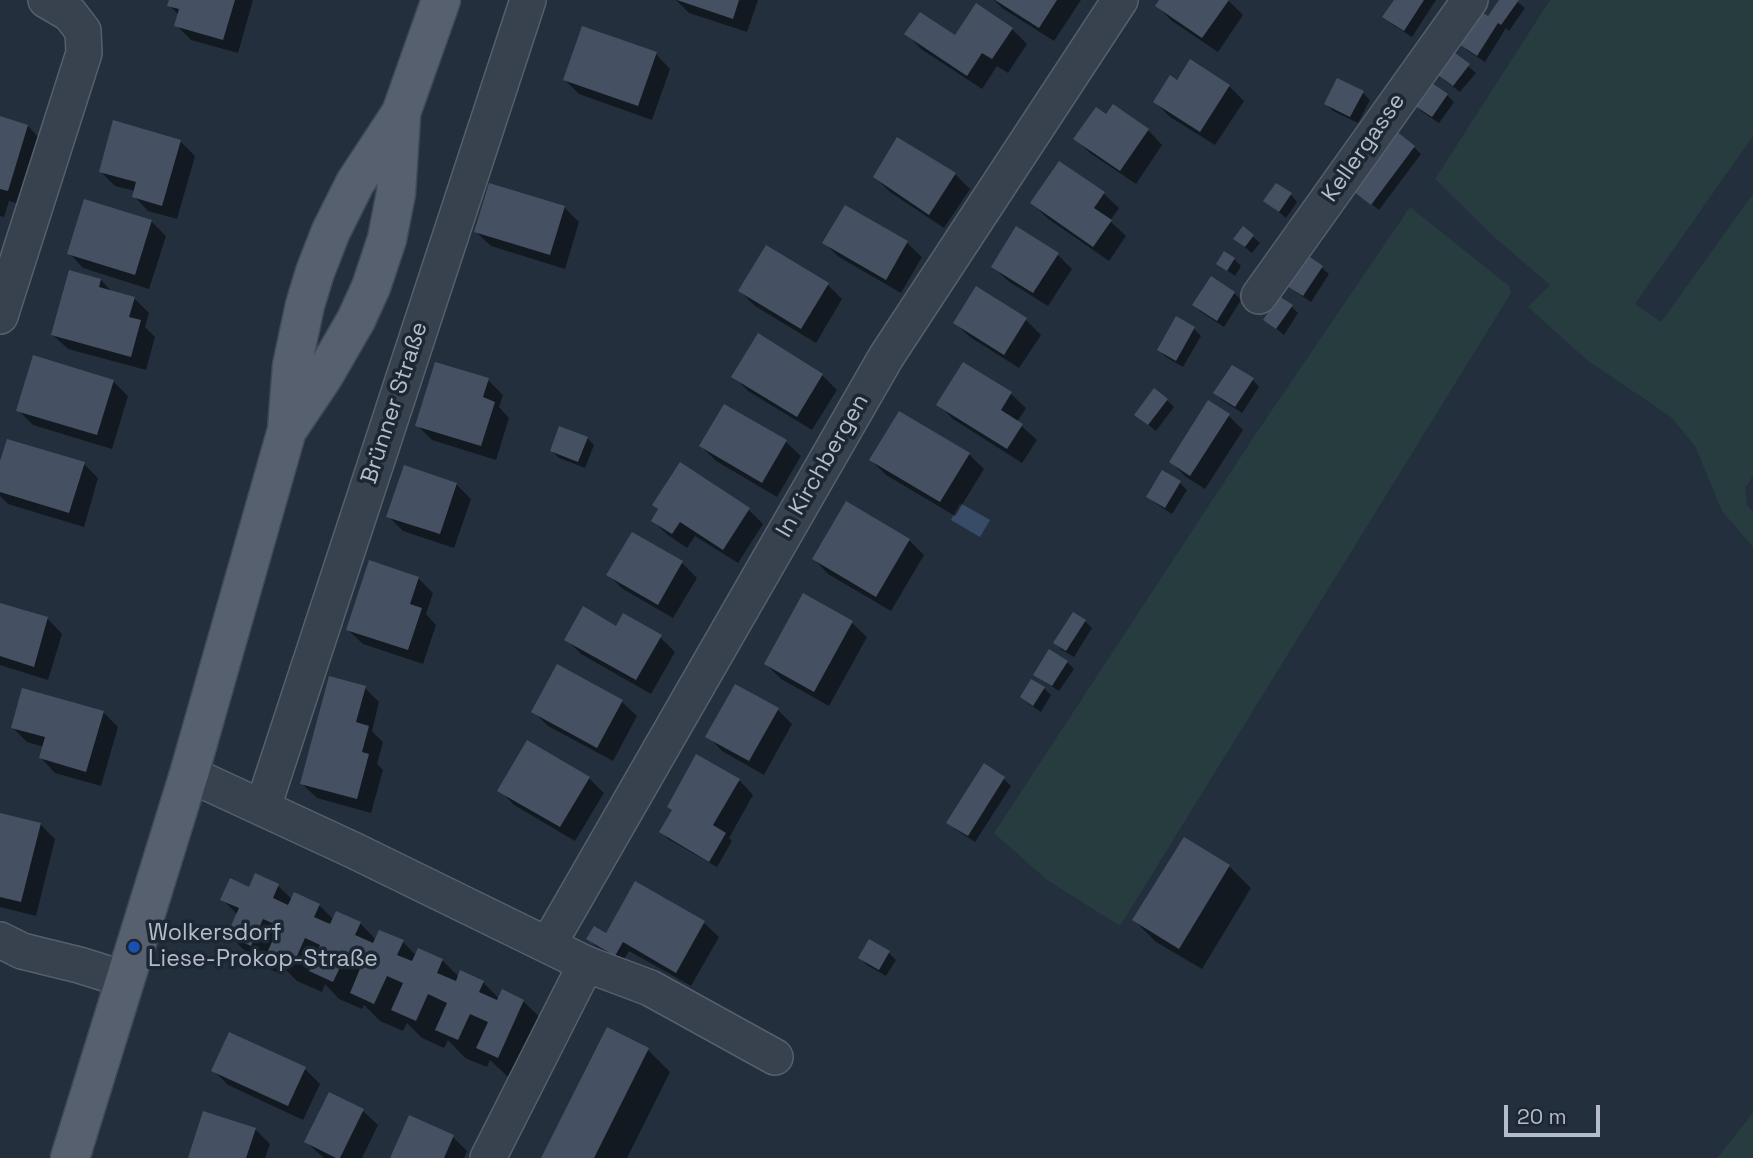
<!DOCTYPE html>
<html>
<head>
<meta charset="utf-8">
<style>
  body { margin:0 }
  #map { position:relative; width:1753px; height:1158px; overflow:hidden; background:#242f3e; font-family:"Space Grotesk",sans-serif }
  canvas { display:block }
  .scale { position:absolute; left:1504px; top:1105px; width:96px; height:32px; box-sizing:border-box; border:4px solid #b4bcc9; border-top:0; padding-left:9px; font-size:21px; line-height:24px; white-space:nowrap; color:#b4bcc9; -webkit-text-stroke:5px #1d2633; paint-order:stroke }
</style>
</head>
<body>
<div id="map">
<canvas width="1753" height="1158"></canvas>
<div class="scale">20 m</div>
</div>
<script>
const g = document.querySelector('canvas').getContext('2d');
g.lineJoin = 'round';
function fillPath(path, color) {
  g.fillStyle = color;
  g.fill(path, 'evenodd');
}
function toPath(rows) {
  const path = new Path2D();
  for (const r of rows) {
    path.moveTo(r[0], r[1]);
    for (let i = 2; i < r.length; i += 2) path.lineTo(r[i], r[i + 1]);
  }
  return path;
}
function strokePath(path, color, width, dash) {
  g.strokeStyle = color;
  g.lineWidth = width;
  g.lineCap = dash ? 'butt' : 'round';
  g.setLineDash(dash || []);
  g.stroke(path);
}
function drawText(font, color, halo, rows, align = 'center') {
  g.font = font + ' "Space Grotesk",sans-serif';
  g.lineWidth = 7;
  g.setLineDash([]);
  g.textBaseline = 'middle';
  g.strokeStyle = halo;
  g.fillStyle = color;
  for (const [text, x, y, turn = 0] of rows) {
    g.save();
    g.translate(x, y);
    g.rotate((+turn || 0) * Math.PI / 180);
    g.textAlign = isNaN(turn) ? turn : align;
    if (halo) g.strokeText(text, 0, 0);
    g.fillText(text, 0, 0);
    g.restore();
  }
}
const green = toPath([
  [1550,0,1753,0,1753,136,1635,304,1661,322,1753,194,1753,476,1745,488,1747,505,1753,512,1753,547,1722,511,1695,446,1671,417,1587,360,1528,307,1550,285,1493,236,1435,179],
  [1410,207,1509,286,1511,293,1120,926,1047,880,994,833,1255,435],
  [1753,1113,1753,1158,1717,1158,1718,1157]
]);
const water = toPath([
  [960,503,990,520,980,537,951,520]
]);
const shadow = toPath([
  [171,0,253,0,238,53,191,40,176,25,179,15,169,5],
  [676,0,758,0,747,32,689,13],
  [994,0,1081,0,1054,41,1002,8],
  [1161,0,1228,0,1243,15,1218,52,1172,21,1157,6],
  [1396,0,1436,0,1412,37,1392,24,1385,17],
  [1501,0,1515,0,1525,8,1509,31,1506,28,1485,62,1468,51,1461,44,1488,18],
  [1012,29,1027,44,1008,73,997,66,982,89,921,49,907,34,955,37],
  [1451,52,1476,73,1460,92,1443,79],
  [656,54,670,69,652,120,579,94,565,80],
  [1429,83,1447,95,1454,102,1439,123,1421,111,1414,104],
  [1229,86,1244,101,1215,145,1170,117,1155,102],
  [1363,93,1370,100,1358,123,1333,111,1326,104],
  [1107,116,1148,130,1162,145,1136,184,1090,153,1076,139],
  [0,118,28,126,42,141,23,205,9,201,4,217,0,216],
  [898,139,955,174,970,189,944,228,890,192,875,177],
  [180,141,195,156,177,219,148,211,134,196,135,191,115,186,100,171],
  [1414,147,1421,154,1379,210,1355,191],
  [1060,163,1104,194,1119,208,1110,221,1126,236,1109,261,1047,218,1032,203],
  [1291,195,1297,202,1286,218,1265,201],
  [564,207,579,222,565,269,491,246,476,232],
  [151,221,166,236,149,289,83,268,69,253],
  [1243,228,1260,243,1252,253,1235,239],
  [824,243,907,243,922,257,901,293,839,257],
  [1057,254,1072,269,1048,306,1008,281,993,267],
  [1307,258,1322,268,1329,274,1311,302,1296,292,1290,285],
  [1234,259,1241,266,1235,276,1218,264],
  [101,280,113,293,134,298,149,313,145,327,155,337,146,370,68,349,53,335],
  [828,285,842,299,816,343,755,306,740,291],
  [977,289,1026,320,1041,335,1019,368,970,337,955,323],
  [1234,293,1241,300,1224,327,1201,312,1194,305],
  [1291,306,1298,313,1284,335,1265,320],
  [1177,319,1194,329,1201,336,1183,367,1166,357,1159,350],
  [822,375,837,390,812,430,748,391,733,376],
  [488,380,503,395,499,407,509,418,496,460,432,440,417,425],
  [1253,380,1259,387,1242,413,1222,400,1215,393],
  [113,381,128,396,112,449,33,425,18,410],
  [1011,394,1026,408,1017,422,1037,440,1022,463,953,419,938,404],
  [1167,400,1174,407,1156,431,1136,415],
  [725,406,786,442,801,456,777,497,716,461,701,446],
  [1228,415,1243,430,1205,489,1186,477,1171,462],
  [587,438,594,445,585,468,559,458,552,451],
  [969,454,984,469,955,516,886,475,871,460],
  [84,464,98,478,84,527,8,504,0,496,0,467],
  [1163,472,1180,483,1187,490,1172,514,1155,503,1148,496],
  [456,484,471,499,454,548,403,531,388,516],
  [749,510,763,524,738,563,695,536,687,548,668,535,653,521],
  [632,534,682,563,697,578,673,618,623,589,608,575],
  [909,540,924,555,891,611,828,574,814,559],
  [418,578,433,593,426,614,436,625,423,664,363,644,348,630],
  [0,605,48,619,62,634,48,680,0,665],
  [1085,621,1092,628,1074,657,1062,650,1055,643],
  [852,623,867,637,829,706,781,679,766,664],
  [660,637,675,652,651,694,581,654,566,639],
  [1067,662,1074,669,1059,691,1043,681,1036,674],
  [558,666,622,702,637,716,613,761,548,726,533,711],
  [365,688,379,702,372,731,383,742,377,764,383,770,371,813,317,798,302,784],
  [1044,688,1051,695,1041,712,1029,704,1022,697],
  [778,710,792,724,764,775,722,751,708,736],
  [103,712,118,727,101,786,55,773,41,758,44,747,27,742,12,727],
  [589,778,604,793,575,841,514,805,500,790],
  [1004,779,1011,786,975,842,955,829,948,822],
  [739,780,753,795,729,838,732,841,717,867,668,839,661,832,673,811,669,807],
  [0,814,40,824,55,839,36,916,0,907],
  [1184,839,1229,866,1251,888,1202,969,1156,942,1134,920],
  [256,875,278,886,293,900,319,905,334,920,360,923,376,940,403,942,417,956,442,960,459,977,483,982,499,999,523,1001,552,1029,527,1085,507,1076,490,1060,487,1067,465,1058,448,1040,444,1048,422,1038,407,1023,403,1031,380,1021,364,1005,362,1009,339,999,325,984,322,992,297,981,283,967,280,974,257,963,229,935,238,915,222,899,249,889],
  [636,884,704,923,719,937,691,986,629,951,623,961,596,946,589,939,607,935],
  [889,953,896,960,886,976,867,965,860,958],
  [230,1034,305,1069,320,1084,303,1120,228,1085,214,1071],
  [648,1050,670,1072,627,1158,543,1158],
  [363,1111,378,1125,362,1158,324,1158,306,1142],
  [255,1129,270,1144,265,1158,190,1158],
  [453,1137,467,1151,464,1158,392,1158]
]);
const building = toPath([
  [169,0,235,0,223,40,174,26,179,9,167,6],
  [677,0,739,0,733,19],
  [995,0,1057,0,1039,28],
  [1159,0,1229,0,1202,38,1155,6],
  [1394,0,1424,0,1404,31,1382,17],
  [1499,0,1519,0,1501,25,1498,23,1477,56,1459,44,1480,11,1488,16],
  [976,3,1013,28,992,59,982,53,967,76,904,34,920,12,955,35],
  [582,26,657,52,638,106,563,80],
  [1451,50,1470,64,1453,86,1434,72],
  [1190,59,1230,85,1200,132,1153,102,1170,75,1177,80],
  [1337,78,1364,91,1350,117,1324,104],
  [1429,81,1448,94,1432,117,1412,104],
  [1113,104,1149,129,1120,171,1073,139,1096,107,1106,114],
  [0,116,28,125,8,191,0,189],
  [113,120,181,140,162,206,132,197,136,182,99,172],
  [1396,131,1415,146,1371,205,1353,191],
  [897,137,956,173,929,215,873,177],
  [1059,161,1105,192,1094,208,1112,220,1093,247,1030,203],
  [489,183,565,206,550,255,474,232],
  [1276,183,1292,193,1279,212,1263,201],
  [84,199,152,220,135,275,67,254],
  [845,205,908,241,886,280,822,243],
  [1016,226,1059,253,1033,293,991,267],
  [1243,226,1254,235,1245,247,1233,239],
  [766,245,829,283,801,329,738,291],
  [1224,251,1235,258,1227,271,1216,264],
  [1307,255,1323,266,1303,296,1287,286],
  [69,270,101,279,99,287,135,297,129,317,141,320,131,357,51,335],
  [1211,276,1235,292,1217,321,1192,305],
  [976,286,1027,318,1004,355,953,323],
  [1279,296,1293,305,1276,329,1263,320],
  [1176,316,1195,327,1176,361,1157,350],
  [758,333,823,374,797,417,731,377],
  [33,355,114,380,97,435,16,411],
  [435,362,489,378,483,397,495,402,481,446,415,426],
  [963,362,1012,392,1001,410,1023,424,1007,449,936,405],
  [1232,365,1254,378,1235,407,1213,393],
  [1154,388,1168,399,1148,425,1134,415],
  [1208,400,1230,414,1190,476,1169,462],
  [724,404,787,440,762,483,699,446],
  [899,411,970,453,940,502,869,460],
  [559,426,588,437,578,462,550,451],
  [7,439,85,462,69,513,0,492,0,461],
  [680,462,750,508,723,550,680,522,672,534,651,521,658,509,652,505],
  [404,465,457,483,440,534,386,517],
  [1162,470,1181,481,1165,508,1146,497],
  [846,501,910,539,876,597,812,559],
  [632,532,683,561,658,605,606,575],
  [369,560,419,577,410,604,422,608,408,650,346,630],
  [803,593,853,621,814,692,764,664],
  [0,603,48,617,34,667,0,656],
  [583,606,616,626,623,613,662,635,636,680,564,640],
  [1073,612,1086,620,1066,651,1053,643],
  [1049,649,1068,661,1052,686,1033,675],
  [557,664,623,700,597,748,531,712],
  [329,676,366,686,356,722,369,726,362,752,369,754,357,799,300,784],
  [1031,679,1045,687,1033,706,1020,697],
  [735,684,779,708,749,761,705,737],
  [22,688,104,711,86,772,39,758,45,737,11,728],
  [527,740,590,777,560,827,497,791],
  [696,754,740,779,713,825,726,833,709,862,659,832,672,810,667,807],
  [984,763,1005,777,968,836,946,823],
  [0,813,41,823,21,902,0,897],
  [1184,837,1230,865,1179,949,1132,920],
  [255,873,279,884,273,898,288,905,294,892,320,904,314,917,330,924,336,911,361,922,355,935,373,943,379,930,404,940,397,955,412,961,418,948,443,959,437,973,456,981,460,970,484,981,479,992,497,1000,502,989,524,1000,498,1058,476,1048,488,1022,470,1014,458,1040,435,1030,447,1003,428,994,416,1021,391,1010,403,983,387,976,374,1004,350,993,362,964,345,957,333,982,309,971,320,945,305,938,293,965,267,953,279,926,263,919,251,946,227,935,239,908,220,900,230,878,249,887],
  [635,881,705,921,676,973,623,942,615,956,586,939,594,926,606,933],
  [869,939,890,951,879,970,858,958],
  [607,1027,649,1048,594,1158,541,1158],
  [229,1032,306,1067,288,1106,211,1071],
  [329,1092,364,1109,340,1158,336,1158,304,1142],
  [203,1111,256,1128,246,1158,188,1158],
  [409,1115,454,1135,444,1158,390,1158]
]);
const street = toPath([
  [1259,296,1470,0],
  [0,316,84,53,83,31,70,14,46,0],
  [189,774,353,850,586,964,650,988,775,1057],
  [263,807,528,0],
  [0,940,22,951,79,965,124,979],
  [548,945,886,357,1120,0],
  [488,1158,586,964]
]);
const primary = toPath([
  [288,429,323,377,356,320,371,287,387,239,396,193,401,116],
  [70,1158,189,774,287,430,292,366,305,305,315,272,331,231,355,183,401,113,441,0]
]);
const markers = [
  [134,947,7,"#1a4fb4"]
];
const streetNames = [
  ["Kellergasse",1364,148,-55],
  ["Brünner Straße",395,403,-72],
  ["In Kirchbergen",823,466,-60]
];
const poiNames = [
  ["Wolkersdorf",148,934],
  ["Liese-Prokop-Straße",148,960]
];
fillPath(green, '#263c3f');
fillPath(water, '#394c67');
fillPath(shadow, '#0007');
fillPath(building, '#455162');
strokePath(street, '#565f6c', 38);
strokePath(primary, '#414a57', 41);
strokePath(street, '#38414e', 35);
strokePath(primary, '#56606e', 38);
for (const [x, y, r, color] of markers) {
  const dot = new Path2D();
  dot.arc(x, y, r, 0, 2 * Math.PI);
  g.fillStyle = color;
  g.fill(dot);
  strokePath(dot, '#1d2633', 2.5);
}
drawText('23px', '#b4bcc9', '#1d2633', streetNames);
drawText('23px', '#b4bcc9', '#1d2633', poiNames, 'left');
</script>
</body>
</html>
